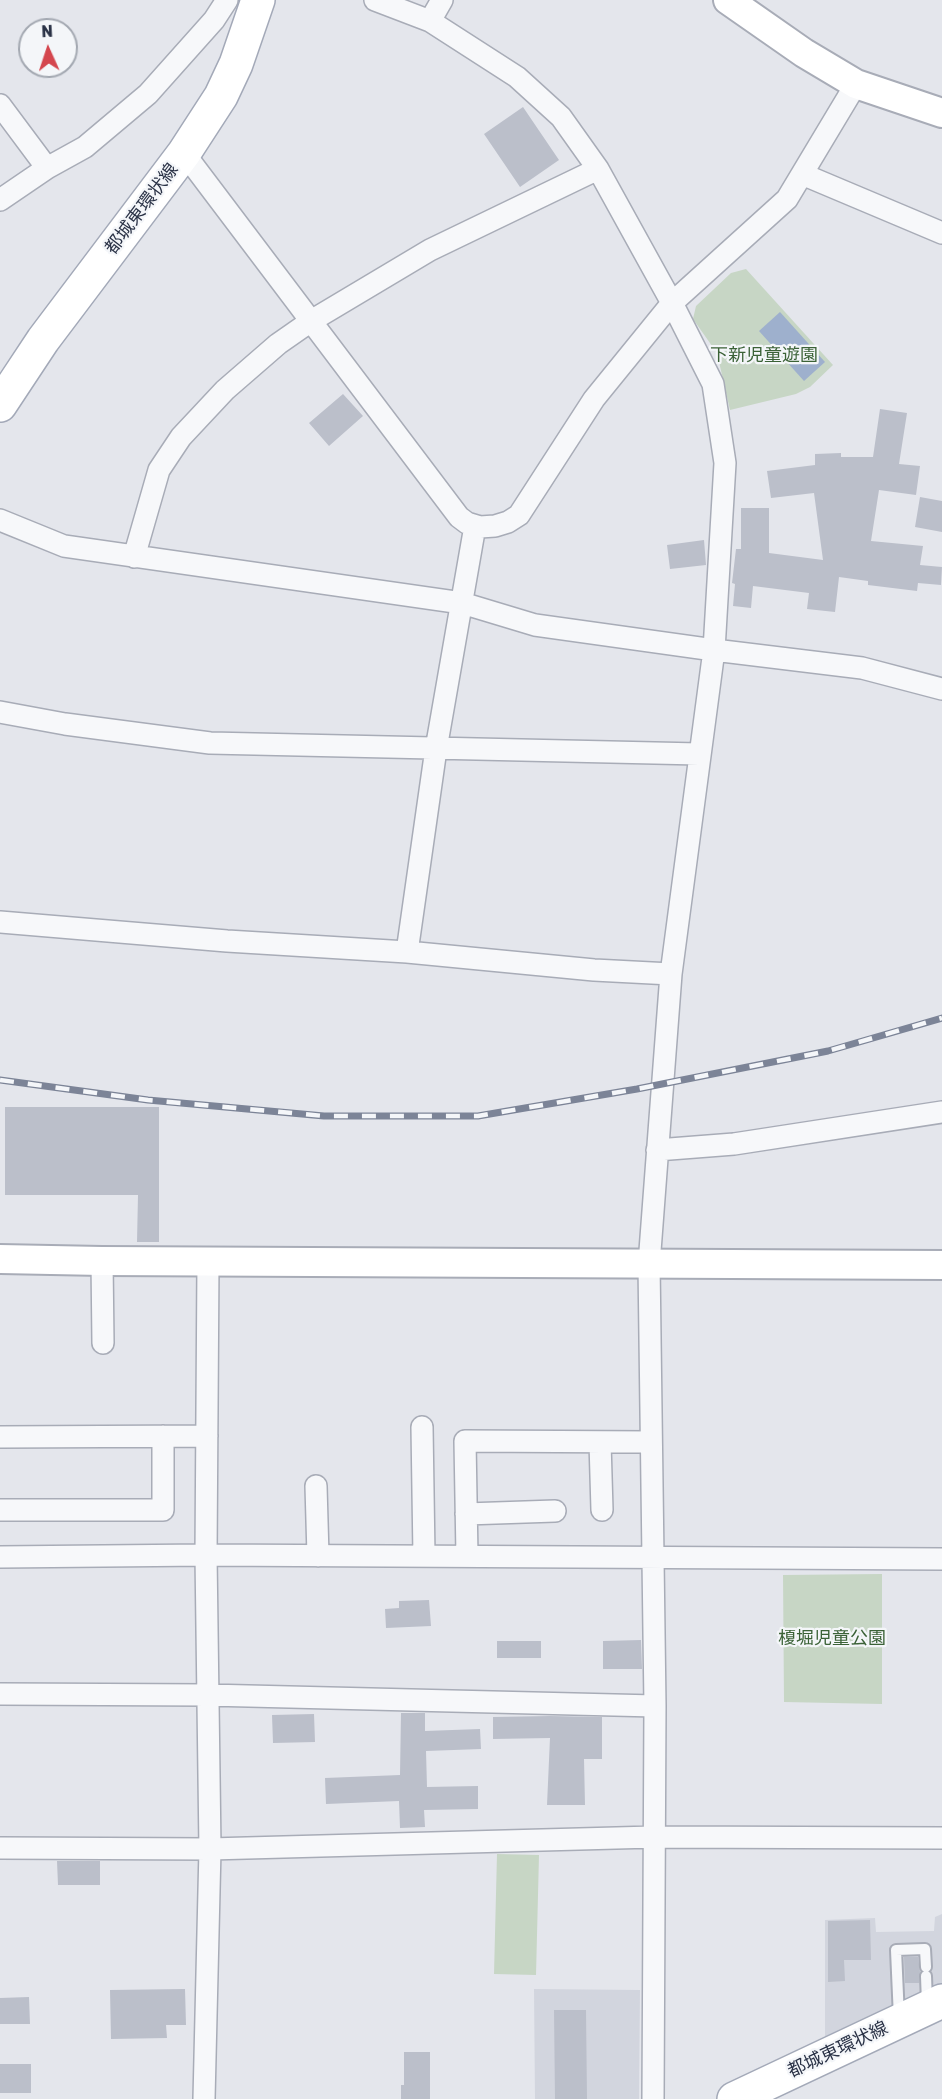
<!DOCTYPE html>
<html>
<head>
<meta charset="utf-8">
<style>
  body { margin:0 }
  #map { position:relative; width:942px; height:2099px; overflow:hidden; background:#e4e6ec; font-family:Rubik,sans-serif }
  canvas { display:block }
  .north { position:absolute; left:18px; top:18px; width:60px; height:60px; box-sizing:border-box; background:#f4f6f9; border:2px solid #a3a8b1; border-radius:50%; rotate:357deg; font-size:16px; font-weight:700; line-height:24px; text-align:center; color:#2a3246 }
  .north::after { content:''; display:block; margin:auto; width:21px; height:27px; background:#d4464e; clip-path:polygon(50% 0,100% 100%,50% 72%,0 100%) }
</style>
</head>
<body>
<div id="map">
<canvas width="942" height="2099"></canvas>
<div class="north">N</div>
</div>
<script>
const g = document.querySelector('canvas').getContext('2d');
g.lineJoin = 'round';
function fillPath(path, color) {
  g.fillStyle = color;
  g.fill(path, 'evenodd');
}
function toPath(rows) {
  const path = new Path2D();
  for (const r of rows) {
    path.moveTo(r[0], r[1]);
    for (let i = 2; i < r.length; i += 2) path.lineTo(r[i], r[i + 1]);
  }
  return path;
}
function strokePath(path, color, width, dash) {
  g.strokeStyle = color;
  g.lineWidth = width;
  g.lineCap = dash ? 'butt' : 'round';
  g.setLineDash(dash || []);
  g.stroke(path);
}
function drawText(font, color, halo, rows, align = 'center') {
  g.font = font + ' Rubik,"Noto Sans JP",sans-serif';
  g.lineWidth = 4.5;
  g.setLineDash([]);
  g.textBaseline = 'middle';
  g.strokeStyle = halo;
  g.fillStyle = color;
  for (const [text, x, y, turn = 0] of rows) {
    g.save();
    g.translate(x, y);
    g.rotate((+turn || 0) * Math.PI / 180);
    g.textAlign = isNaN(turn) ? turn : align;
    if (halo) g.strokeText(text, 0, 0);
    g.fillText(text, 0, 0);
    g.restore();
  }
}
const built = toPath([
  [942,1914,942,1985,825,2039,825,1920,875,1918,876,1932,934,1931,935,1917],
  [534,1989,640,1990,639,2099,535,2099]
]);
const green = toPath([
  [746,269,833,365,810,387,796,394,730,410,717,353,693,319,696,306,731,273],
  [882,1574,882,1704,784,1702,783,1575],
  [497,1854,539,1855,536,1975,494,1974]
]);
const water = toPath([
  [780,312,825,362,804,381,759,331]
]);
const building = toPath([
  [523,107,559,160,520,187,484,134],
  [343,394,363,416,329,446,309,423],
  [880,409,907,413,899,464,920,466,916,495,879,490,871,541,923,546,920,565,942,567,941,585,918,583,917,591,868,585,868,581,839,577,835,612,807,609,809,593,753,586,751,608,733,606,735,584,732,583,736,549,741,549,741,508,769,508,769,553,823,560,814,493,771,498,767,471,815,465,815,454,841,453,841,457,873,457],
  [920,497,942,501,942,532,915,527],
  [704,540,706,565,670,569,667,545],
  [5,1107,159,1107,159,1242,137,1242,138,1195,5,1195],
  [429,1600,431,1626,386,1628,385,1609,399,1608,399,1601],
  [641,1640,642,1669,603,1669,603,1641],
  [497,1641,541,1641,541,1658,497,1658],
  [401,1713,425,1713,425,1731,480,1729,481,1749,426,1751,427,1787,478,1786,478,1809,424,1810,425,1827,400,1828,399,1801,326,1804,325,1778,400,1775],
  [314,1714,315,1742,273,1743,272,1715],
  [550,1716,602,1717,602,1759,584,1759,585,1805,547,1805,550,1738,493,1739,493,1717],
  [57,1861,100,1861,100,1885,58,1885],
  [870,1920,871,1960,844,1960,845,1981,828,1982,828,1921],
  [904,1957,918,1957,920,1972,919,1983,905,1983],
  [185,1989,186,2025,166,2025,167,2038,111,2039,110,1990],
  [29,1997,30,2024,0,2024,0,1998],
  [554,2010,586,2010,587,2099,555,2099],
  [404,2052,430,2052,430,2099,401,2099,401,2085,404,2085],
  [0,2064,31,2064,31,2093,0,2093]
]);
const lane = toPath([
  [926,1976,927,2003],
  [899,2018,896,1950,925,1949,926,1967]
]);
const street = toPath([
  [375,0,430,21,517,77,561,117,598,169,672,303,713,384,725,463,714,650,671,974,649,1264,655,1706,653,2099],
  [430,21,442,0],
  [0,105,47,168],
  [184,153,459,517,467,523,480,527,495,526,508,522,519,515,594,399,672,303,787,199,856,84],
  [802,174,942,233],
  [0,200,47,168,85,147,148,94,214,20,227,0],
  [0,520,64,546,462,603,535,625,714,650,862,668,942,689],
  [134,557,159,470,181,437,225,390,278,344,311,321,430,250,598,169],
  [0,712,65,724,210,743,699,754],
  [0,922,227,941,407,952,594,970,671,974],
  [407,952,436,749,475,526],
  [657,1150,734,1144,942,1112],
  [102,1261,103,1343],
  [422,1427,424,1556],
  [0,1437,207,1436],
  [600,1442,602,1510],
  [316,1486,318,1556],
  [0,1510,163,1510,163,1436],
  [466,1514,555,1511],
  [467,1556,465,1441,651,1442],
  [0,1557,206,1555,942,1559],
  [0,1694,208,1695,655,1706],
  [0,1848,210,1849,653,1837,942,1838],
  [204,2099,210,1849,206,1555,208,1262]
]);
const secondary = toPath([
  [728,0,804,53,856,84,942,113],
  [0,1259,102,1261,942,1265]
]);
const primary = toPath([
  [0,405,43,340,184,153,221,96,236,64,258,0],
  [734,2099,942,2001]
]);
const rail = toPath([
  [0,1080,148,1100,324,1116,478,1116,637,1089,828,1051,942,1018]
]);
const streetNames = [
  ["都城東環状線",142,209,-53],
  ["都城東環状線",838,2050,-25]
];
const parkNames = [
  ["下新児童遊園",764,356],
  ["榎堀児童公園",832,1639]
];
fillPath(built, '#d2d5de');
fillPath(green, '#c7d6c5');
fillPath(water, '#9eb0cd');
fillPath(building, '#bbbfca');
strokePath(lane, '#a8acb7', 14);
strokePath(street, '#a8acb7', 24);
strokePath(secondary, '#a8acb7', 32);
strokePath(primary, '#a3a9b8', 36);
strokePath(lane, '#f7f8fa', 10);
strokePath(street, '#f7f8fa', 21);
strokePath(secondary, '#fff', 28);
strokePath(primary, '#fff', 33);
strokePath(rail, '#7c8497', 7);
strokePath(rail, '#f4f6f9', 4.5, [14]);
drawText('18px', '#2a3246', '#f4f6f9', streetNames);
drawText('18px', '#3b6237', '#f4f6f9', parkNames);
</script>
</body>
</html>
